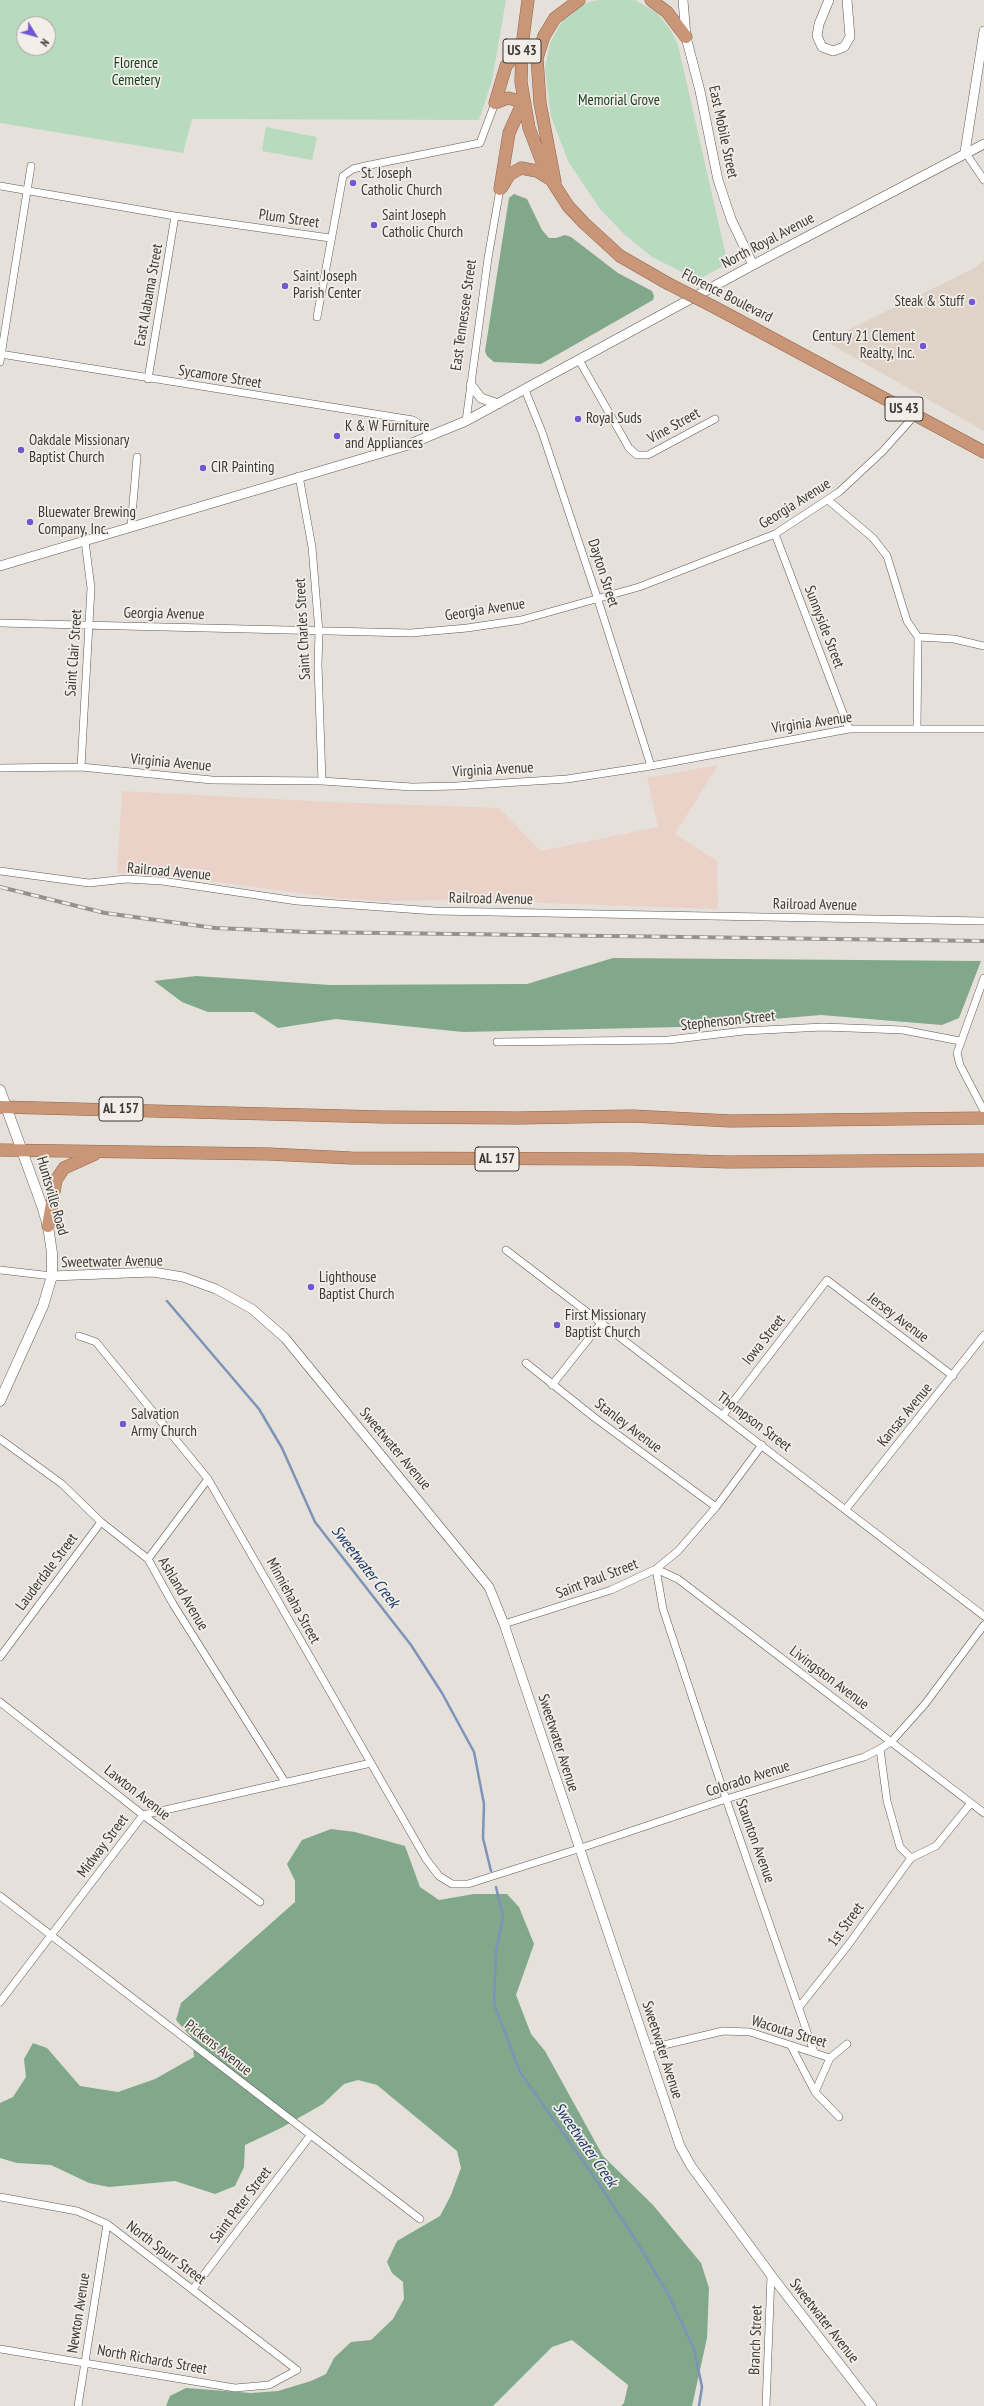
<!DOCTYPE html>
<html>
<head>
<meta charset="utf-8">
<style>
  body { margin:0 }
  #map { position:relative; width:984px; height:2406px; overflow:hidden; background:#e6e0db; font-family:"PT Sans Narrow",sans-serif }
  canvas { display:block }
  .north { position:absolute; left:16px; top:16px; width:40px; height:40px; box-sizing:border-box; background:#f3eee8; border:1px solid #a9a6a1; border-radius:50%; rotate:127deg; font-size:11px; font-weight:700; line-height:16px; text-align:center; color:#3b3937 }
  .north::after { content:''; display:block; margin:auto; width:14px; height:18px; background:#7456d0; clip-path:polygon(50% 0,100% 100%,50% 72%,0 100%) }
</style>
</head>
<body>
<div id="map">
<canvas width="984" height="2406"></canvas>
<div class="north">N</div>
</div>
<script>
const g = document.querySelector('canvas').getContext('2d');
g.lineJoin = 'round';
function fillPath(path, color) {
  g.fillStyle = color;
  g.fill(path, 'evenodd');
}
function toPath(rows) {
  const path = new Path2D();
  for (const r of rows) {
    path.moveTo(r[0], r[1]);
    for (let i = 2; i < r.length; i += 2) path.lineTo(r[i], r[i + 1]);
  }
  return path;
}
function strokePath(path, color, width, dash) {
  g.strokeStyle = color;
  g.lineWidth = width;
  g.lineCap = dash ? 'butt' : 'round';
  g.setLineDash(dash || []);
  g.stroke(path);
}
function drawText(font, color, halo, rows, align = 'center') {
  g.font = font + ' "PT Sans Narrow",sans-serif';
  g.lineWidth = 3.5;
  g.setLineDash([]);
  g.textBaseline = 'middle';
  g.strokeStyle = halo;
  g.fillStyle = color;
  for (const [text, x, y, turn = 0] of rows) {
    g.save();
    g.translate(x, y);
    g.rotate((+turn || 0) * Math.PI / 180);
    g.textAlign = isNaN(turn) ? turn : align;
    if (halo) g.strokeText(text, 0, 0);
    g.fillText(text, 0, 0);
    g.restore();
  }
}
const built = toPath([
  [984,260,984,431,825,341,975,268]
]);
const industrial = toPath([
  [718,765,675,834,717,861,718,909,458,900,383,901,337,898,157,874,117,873,122,791,331,802,499,808,541,851,658,827,647,778]
]);
const green = toPath([
  [0,0,506,0,492,81,479,120,192,119,183,153,0,123],
  [24,24,48,24,48,48,24,48],
  [599,0,635,0,656,12,670,29,678,45,727,260,725,265,698,280,652,257,625,235,600,209,569,163,551,117,545,69,550,43,563,20,585,3],
  [266,127,317,137,312,160,262,151]
]);
const forest = toPath([
  [514,194,527,199,542,230,549,238,556,238,565,235,571,237,618,273,652,291,654,296,653,300,541,364,494,362,487,356,485,351,509,198],
  [613,958,981,961,959,1018,942,1025,821,1015,680,1027,463,1032,336,1019,278,1028,254,1012,208,1012,182,1002,154,981,196,976,330,985,527,984],
  [331,1829,355,1832,405,1846,420,1887,439,1900,474,1894,507,1894,519,1907,534,1944,516,1995,531,2034,545,2051,603,2156,653,2205,701,2263,709,2288,707,2338,692,2406,621,2406,624,2403,628,2385,572,2340,552,2347,493,2406,166,2406,170,2396,186,2388,251,2393,278,2391,311,2381,326,2374,334,2358,351,2342,371,2340,393,2319,404,2299,403,2282,392,2273,387,2262,397,2241,440,2216,451,2195,461,2168,457,2151,377,2085,358,2080,344,2084,323,2104,281,2128,245,2145,244,2167,235,2186,215,2194,175,2181,109,2187,89,2183,51,2165,17,2163,0,2158,0,2103,13,2097,26,2077,24,2059,33,2043,47,2048,80,2086,118,2092,155,2079,194,2057,192,2038,176,2020,181,2003,295,1902,295,1881,287,1864,302,1840]
]);
const stream = toPath([
  [167,1301,259,1409,282,1448,315,1522,411,1645,442,1693,474,1752,484,1804,483,1838,491,1871],
  [496,1887,503,1917,496,1951,494,2004,520,2072,597,2181,640,2247,668,2294,694,2349,702,2387,699,2406]
]);
const minor = toPath([
  [965,152,984,180],
  [0,186,175,216,330,238],
  [317,317,343,176,353,169,365,166,480,143,495,103],
  [0,354,413,420,424,427,429,437],
  [579,360,629,448,637,455,648,455,715,419],
  [0,362,31,166],
  [148,379,175,216],
  [525,390,542,432,598,600,651,766],
  [466,421,488,258,500,189],
  [299,476,312,547,319,632,318,665,322,781],
  [828,500,873,538,887,556,907,621,918,637,917,729],
  [131,527,137,457],
  [775,534,849,729],
  [0,623,411,633,467,628,521,620,639,587,775,534,839,492,883,451,915,415],
  [918,637,954,639,984,646],
  [81,767,91,588,85,541],
  [0,768,81,767,212,780,322,781,412,787,456,786,567,779,651,766,849,729,984,729],
  [0,871,89,883,126,879,162,881,297,901,435,911,984,921],
  [984,978,957,1053,960,1065,984,1111],
  [497,1042,668,1040,744,1031,823,1027,903,1030,960,1041],
  [506,1250,984,1616],
  [0,1270,52,1276],
  [79,1336,96,1342,208,1479,426,1859,439,1876,452,1884,468,1884,578,1849,726,1799,864,1757,880,1749,892,1741,925,1704,984,1625],
  [526,1363,595,1418,716,1507],
  [552,1385,602,1322],
  [723,1415,827,1280,953,1376],
  [0,1439,62,1484,101,1522,148,1559,173,1604,285,1782],
  [846,1509,984,1335],
  [148,1559,208,1479],
  [656,1569,663,1609,726,1799,814,2052],
  [656,1569,678,1579,984,1813],
  [504,1624,611,1590,656,1569,678,1551,716,1507,762,1445],
  [0,1657,101,1522],
  [0,1702,143,1815,260,1902],
  [880,1749,887,1801,900,1847,911,1858],
  [911,1858,936,1846,971,1803],
  [0,1896,420,2219],
  [0,2002,143,1815,371,1763],
  [800,2006,849,1944,911,1858],
  [791,2046,815,2092,839,2117],
  [647,2049,723,2031,750,2032,830,2058,847,2044],
  [815,2092,830,2058],
  [0,2197,77,2211,107,2224,297,2370,269,2385,235,2388,0,2349],
  [193,2289,310,2136],
  [78,2406,107,2224],
  [766,2406,771,2275]
]);
const tertiary = toPath([
  [683,0,686,37,700,91,718,180,731,219,753,265],
  [829,0,819,24,817,36,822,47,833,51,844,47,850,37,847,0],
  [965,152,984,31],
  [471,385,481,398,498,404],
  [0,566,405,446,466,421,753,265,984,144],
  [52,1276,153,1272,183,1277,216,1289,252,1309,285,1338,489,1587,504,1624,680,2146,691,2166,771,2275,872,2406]
]);
const secondary = toPath([
  [0,1090,42,1206,48,1226,52,1253,52,1276,43,1306,0,1401]
]);
const trunk = toPath([
  [528,0,522,46,521,82,529,128,545,170,568,206,584,223,620,256,667,283],
  [651,0,667,12,686,37],
  [495,103,506,66,522,46],
  [495,103,508,98,523,102],
  [555,182,540,103,537,58,544,36,555,18,579,0],
  [502,187,509,175,521,168,537,171,550,179],
  [500,189,509,133,523,102],
  [716,308,984,452],
  [0,1107,383,1117,518,1118,632,1116,731,1121,984,1118],
  [0,1150,269,1154,351,1158,631,1159,728,1162,984,1160],
  [48,1226,56,1180,64,1168,95,1154]
]);
const rail = toPath([
  [0,887,105,913,215,928,307,932,984,941]
]);
const trunkBridge = toPath([
  [667,283,716,308]
]);
const markers = [
  [353,183,4,"#7456d0"],
  [374,225,4,"#7456d0"],
  [285,286,4,"#7456d0"],
  [972,302,4,"#7456d0"],
  [923,346,4,"#7456d0"],
  [578,419,4,"#7456d0"],
  [337,436,4,"#7456d0"],
  [21,450,4,"#7456d0"],
  [203,468,4,"#7456d0"],
  [30,522,4,"#7456d0"],
  [311,1287,4,"#7456d0"],
  [557,1325,4,"#7456d0"],
  [123,1424,4,"#7456d0"]
];
const shields = [
  [522,51,38],
  [904,409,38],
  [121,1109,44],
  [497,1159,44]
];
const shieldNames = [
  ["US 43",522,51],
  ["US 43",904,409],
  ["AL 157",121,1109],
  ["AL 157",497,1159]
];
const parkNames = [
  ["Florence",136,64],
  ["Cemetery",136,81],
  ["Memorial Grove",619,101]
];
const streetNames = [
  ["East Mobile Street",723,132,78],
  ["Plum Street",289,219,8],
  ["North Royal Avenue",768,241,-28],
  ["East Alabama Street",149,295,-80],
  ["Florence Boulevard",727,296,27],
  ["East Tennessee Street",464,315,-82],
  ["Sycamore Street",220,377,9],
  ["Vine Street",674,426,-29],
  ["Georgia Avenue",795,504,-32],
  ["Dayton Street",603,573,72],
  ["Georgia Avenue",485,610,-9],
  ["Georgia Avenue",164,614,1],
  ["Sunnyside Street",824,627,69],
  ["Saint Charles Street",303,629,-93],
  ["Saint Clair Street",74,653,-86],
  ["Virginia Avenue",812,723,-8],
  ["Virginia Avenue",171,763,5],
  ["Virginia Avenue",493,770,-3],
  ["Railroad Avenue",169,872,5],
  ["Railroad Avenue",491,899,1],
  ["Railroad Avenue",815,905,1],
  ["Stephenson Street",728,1021,-6],
  ["Huntsville Road",52,1196,74],
  ["Sweetwater Avenue",112,1262,-1],
  ["Jersey Avenue",898,1318,37],
  ["Iowa Street",764,1340,-52],
  ["Kansas Avenue",905,1415,-51],
  ["Thompson Street",754,1422,37],
  ["Stanley Avenue",628,1426,37],
  ["Sweetwater Avenue",395,1449,50],
  ["Lauderdale Street",47,1572,-53],
  ["Saint Paul Street",597,1579,-21],
  ["Ashland Avenue",183,1594,59],
  ["Minniehaha Street",293,1601,61],
  ["Livingston Avenue",829,1678,37],
  ["Sweetwater Avenue",558,1743,72],
  ["Colorado Avenue",748,1779,-18],
  ["Lawton Avenue",137,1793,38],
  ["Staunton Avenue",755,1841,70],
  ["Midway Street",103,1846,-53],
  ["1st Street",846,1925,-54],
  ["Wacouta Street",789,2032,17],
  ["Pickens Avenue",218,2048,38],
  ["Sweetwater Avenue",662,2050,72],
  ["Saint Peter Street",241,2205,-53],
  ["North Spurr Street",166,2253,37],
  ["Newton Avenue",79,2313,-81],
  ["Sweetwater Avenue",824,2321,52],
  ["Branch Street",756,2340,-88],
  ["North Richards Street",152,2360,10]
];
const poiNames = [
  ["St. Joseph",361,174],
  ["Catholic Church",361,191],
  ["Saint Joseph",382,216],
  ["Catholic Church",382,233],
  ["Saint Joseph",293,277],
  ["Parish Center",293,294],
  ["Steak & Stuff",964,302,"right"],
  ["Century 21 Clement",915,337,"right"],
  ["Realty, Inc.",915,354,"right"],
  ["Royal Suds",586,419],
  ["K & W Furniture",345,427],
  ["and Appliances",345,444],
  ["Oakdale Missionary",29,441],
  ["Baptist Church",29,458],
  ["CIR Painting",211,468],
  ["Bluewater Brewing",38,513],
  ["Company, Inc.",38,530],
  ["Lighthouse",319,1278],
  ["Baptist Church",319,1295],
  ["First Missionary",565,1316],
  ["Baptist Church",565,1333],
  ["Salvation",131,1415],
  ["Army Church",131,1432]
];
const waterNames = [
  ["Sweetwater Creek",365,1567,52],
  ["Sweetwater Creek",585,2145,55]
];
fillPath(built, '#dfd3c8');
fillPath(industrial, '#ead2c9');
fillPath(green, '#b8dabf');
fillPath(forest, '#81a88a');
strokePath(stream, '#7c94b8', 2.5);
strokePath(minor, '#5d5854', 8);
strokePath(tertiary, '#5d5854', 10);
strokePath(secondary, '#5d5854', 11);
strokePath(trunk, '#90654b', 13);
strokePath(minor, '#fff', 7);
strokePath(tertiary, '#fff', 9);
strokePath(secondary, '#fff', 10);
strokePath(trunk, '#ca9678', 12);
strokePath(rail, '#95918d', 4);
strokePath(rail, '#f3eee8', 2.5, [8]);
strokePath(trunkBridge, '#90654b', 13, []);
strokePath(trunkBridge, '#ca9678', 12);
for (const [x, y, r, color] of markers) {
  const dot = new Path2D();
  dot.arc(x, y, r, 0, 2 * Math.PI);
  g.fillStyle = color;
  g.fill(dot);
  strokePath(dot, '#f3eee8', 1.5);
}
for (const [x, y, w] of shields) {
  const box = new Path2D();
  box.roundRect(x - w / 2, y - 12, w, 24, 3);
  g.fillStyle = '#f3eee8';
  g.fill(box);
  strokePath(box, '#3b3937', 1);
}
drawText('bold 14px', '#3b3937', null, shieldNames);
drawText('15px', '#113f21', '#f3eee8', parkNames);
drawText('15px', '#3b3937', '#f3eee8', streetNames);
drawText('15px', '#3b3937', '#f3eee8', poiNames, 'left');
drawText('italic 16px', '#1a3968', '#f3eee8', waterNames);
</script>
</body>
</html>
